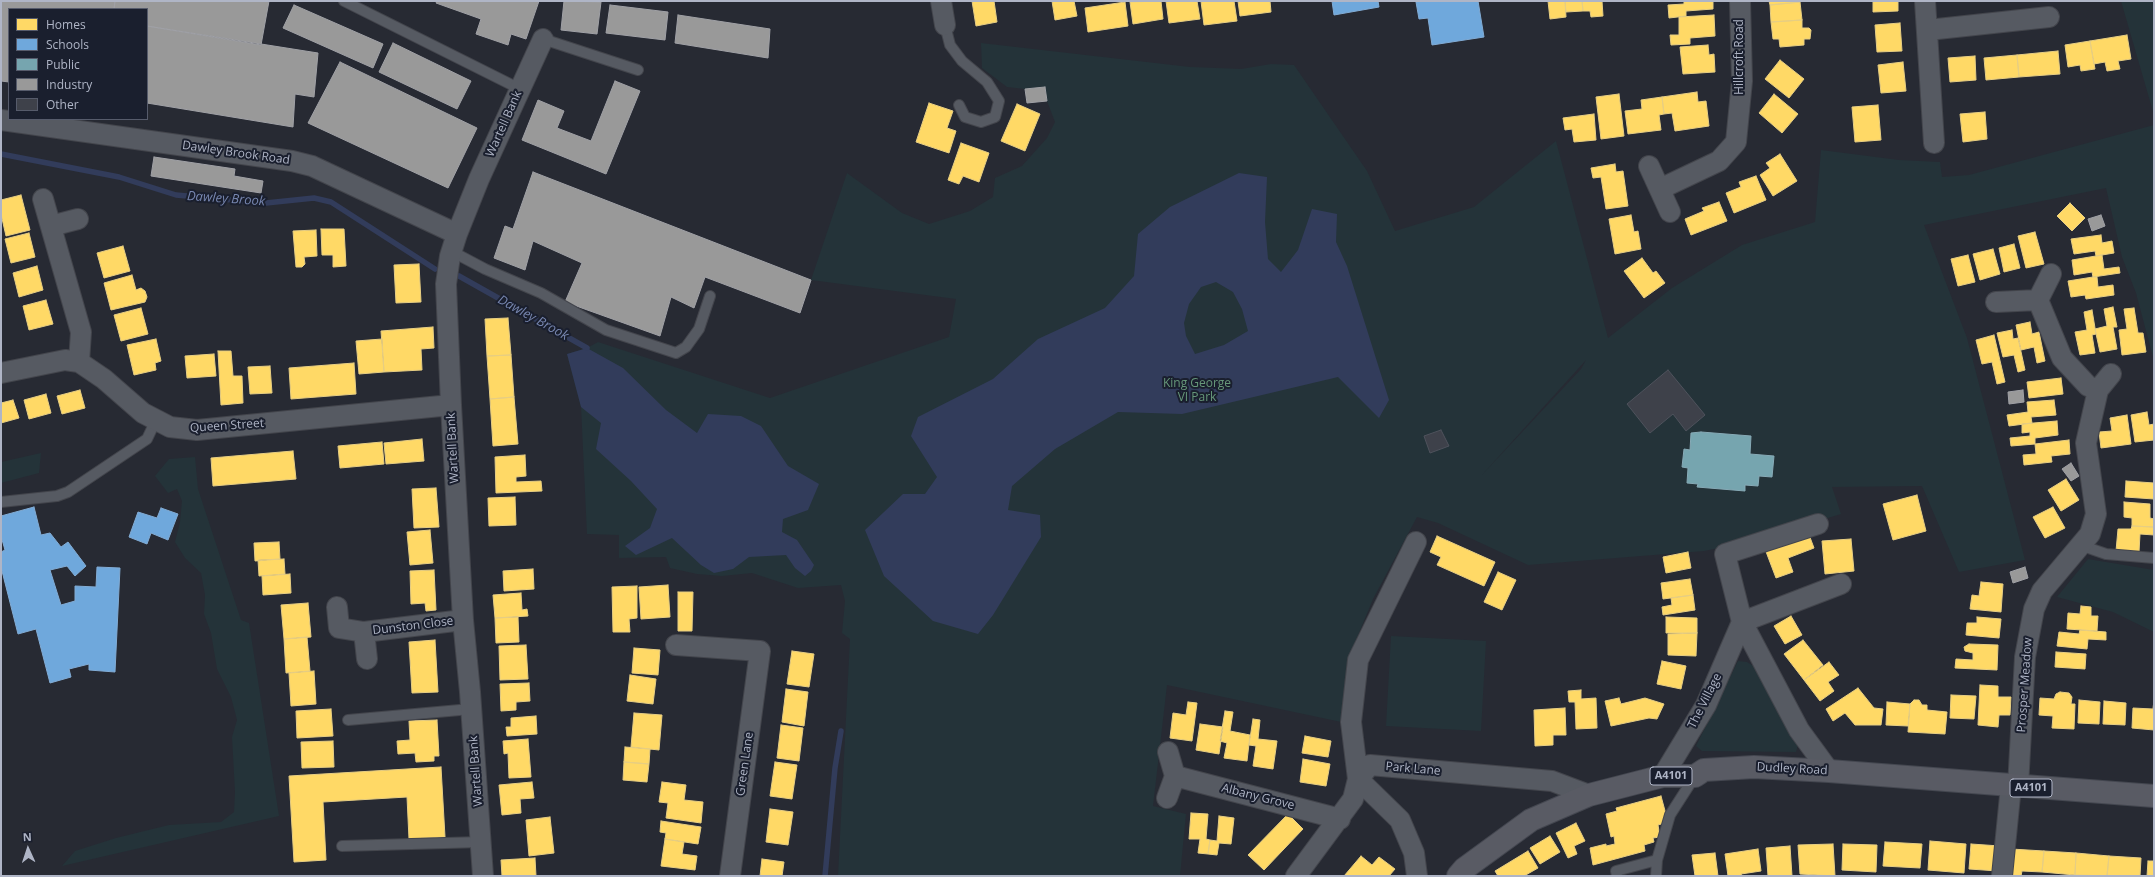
<!DOCTYPE html>
<html>
<head>
<meta charset="utf-8">
<style>
  body { margin:0 }
  #map { position:relative; width:2155px; height:877px; overflow:hidden; background:#272a33; font-family:"Open Sans",sans-serif }
  canvas { display:block }
  .frame { position:absolute; inset:0; border:2px solid #afb5c6; pointer-events:none }
  .legend { position:absolute; left:8px; top:8px; width:140px; height:112px; box-sizing:border-box; background:#1a1f2e; border:1px solid #565b6b; margin:0; padding:5px 7px; list-style:none; font-size:12px; color:#afb5c6 }
  .legend li { display:flex; align-items:center; gap:8px; height:20px }
  .legend b { width:20px; border:1px solid #565b6b }
  .north { position:absolute; left:8px; top:829px; width:40px; height:40px; -webkit-text-stroke:3px #1a1f2e; paint-order:stroke; rotate:357deg; font-size:11px; font-weight:700; line-height:16px; text-align:center; color:#afb5c6 }
  .north::after { content:''; display:block; margin:auto; width:14px; height:18px; background:#afb5c6; clip-path:polygon(50% 0,100% 100%,50% 72%,0 100%) }
</style>
</head>
<body>
<div id="map">
<canvas width="2155" height="877"></canvas>
<div class="frame"></div>
<ul class="legend">
<li><b style="height:11px;background:#ffd966"></b>Homes</li>
<li><b style="height:11px;background:#6fa8dc"></b>Schools</li>
<li><b style="height:11px;background:#76a5af"></b>Public</li>
<li><b style="height:11px;background:#999"></b>Industry</li>
<li><b style="height:11px;background:#3e414a"></b>Other</li>
</ul>
<div class="north">N</div>
</div>
<script>
const g = document.querySelector('canvas').getContext('2d');
g.lineJoin = 'round';
function fillPath(path, color) {
  g.fillStyle = color;
  g.fill(path, 'evenodd');
}
function toPath(rows) {
  const path = new Path2D();
  for (const r of rows) {
    path.moveTo(r[0], r[1]);
    for (let i = 2; i < r.length; i += 2) path.lineTo(r[i], r[i + 1]);
  }
  return path;
}
function strokePath(path, color, width, dash) {
  g.strokeStyle = color;
  g.lineWidth = width;
  g.lineCap = dash ? 'butt' : 'round';
  g.setLineDash(dash || []);
  g.stroke(path);
}
function drawText(font, color, halo, rows, align = 'center') {
  g.font = font + ' "Open Sans",sans-serif';
  g.lineWidth = 4;
  g.setLineDash([]);
  g.textBaseline = 'middle';
  g.strokeStyle = halo;
  g.fillStyle = color;
  for (const [text, x, y, turn = 0] of rows) {
    g.save();
    g.translate(x, y);
    g.rotate((+turn || 0) * Math.PI / 180);
    g.textAlign = isNaN(turn) ? turn : align;
    if (halo) g.strokeText(text, 0, 0);
    g.fillText(text, 0, 0);
    g.restore();
  }
}
const green = toPath([
  [2121,1,2154,1,2154,115],
  [981,43,1190,67,1241,69,1271,64,1294,65,1367,171,1395,231,1474,207,1556,141,1608,338,1672,288,1742,245,1815,222,1821,150,1899,160,1940,162,1942,177,1969,175,2154,125,2154,361,2136,293,2122,257,2106,188,1924,225,1967,338,2025,560,1959,572,1922,486,1832,487,1841,514,1748,542,1704,551,1528,565,1438,523,1417,517,1373,599,1347,662,1346,723,1167,685,1153,806,1186,814,1180,876,838,876,850,639,842,633,845,601,841,585,798,588,752,573,722,576,697,574,670,568,666,557,619,558,619,535,587,534,581,407,567,354,587,348,598,342,770,398,949,337,956,299,811,280,847,173,902,213,929,224,970,211,993,197,995,178,1022,166,1047,138,1055,122,1047,101,1045,87,1025,89,1007,87,982,68],
  [1586,360,1581,369,1481,476],
  [41,453,39,473,1,483,1,462],
  [195,457,198,489,241,620,249,623,279,816,62,866,75,851,116,838,169,825,221,822,234,812,235,792,232,737,237,720,231,697,217,669,211,633,204,614,205,595,201,573,185,558,175,542,180,522,182,501,177,489,168,493,155,476,169,459],
  [2088,559,2154,570,2154,632,2113,612,2057,597],
  [1391,636,1486,641,1481,731,1386,726],
  [1738,661,1747,662,1760,670,1798,745,1796,752,1702,751,1696,746]
]);
const water = toPath([
  [1239,173,1267,177,1265,222,1268,259,1281,272,1298,250,1312,209,1337,214,1336,242,1347,266,1389,400,1379,418,1338,377,1182,414,1118,412,1055,449,1012,486,1008,510,1040,515,1041,537,993,615,978,634,933,621,884,576,865,530,903,494,925,494,937,477,911,436,918,417,993,379,1038,339,1105,308,1134,276,1138,234,1170,207],
  [1216,282,1233,292,1242,309,1248,331,1224,345,1195,354,1186,336,1184,323,1189,304,1201,287],
  [587,348,623,368,666,410,697,433,708,414,741,416,761,426,788,466,819,484,808,510,783,519,782,532,797,540,814,565,811,571,805,576,795,568,786,555,749,557,733,569,714,573,701,565,672,538,636,555,625,546,650,528,657,509,631,481,596,449,601,423,581,407,567,354]
]);
const homes = toPath([
  [972,1,994,1,997,22,976,26,972,1],
  [1052,1,1074,1,1077,16,1055,20,1052,1],
  [1161,1,1163,19,1133,24,1130,2,1161,1],
  [1166,1,1197,1,1200,19,1169,23,1166,1],
  [1201,1,1234,1,1237,21,1204,25,1201,1],
  [1238,1,1270,1,1271,12,1240,16,1238,1],
  [1548,1,1565,1,1566,17,1550,19,1548,1],
  [1565,1,1582,1,1583,11,1566,12,1565,1],
  [1582,1,1602,1,1603,16,1591,17,1590,11,1583,11,1582,1],
  [1684,1,1713,1,1713,9,1686,11,1686,16,1669,18,1668,5,1684,4,1684,1],
  [1769,1,1800,1,1800,2,1770,5,1769,1],
  [1873,1,1898,1,1898,11,1873,12,1873,1],
  [1125,2,1128,26,1088,32,1085,8,1125,2],
  [1800,2,1802,20,1771,22,1770,5,1800,2],
  [1714,15,1715,36,1690,38,1690,44,1671,45,1670,35,1679,35,1679,17,1714,15],
  [1802,20,1802,28,1809,28,1811,30,1810,39,1804,39,1804,45,1780,47,1779,39,1773,39,1771,22,1802,20],
  [1900,23,1902,51,1877,52,1875,25,1900,23],
  [2127,35,2131,59,2118,61,2120,69,2107,71,2105,62,2094,64,2090,41,2127,35],
  [2090,41,2095,69,2081,71,2080,65,2068,67,2065,45,2090,41],
  [1708,45,1709,55,1714,54,1715,72,1683,74,1680,47,1708,45],
  [2058,51,2060,74,2019,77,2017,55,2058,51],
  [2017,55,2019,77,1986,80,1984,58,2017,55],
  [1975,56,1976,80,1950,82,1948,58,1975,56],
  [1780,60,1804,79,1789,98,1765,79,1780,60],
  [1903,62,1906,91,1881,93,1878,65,1903,62],
  [1697,92,1698,102,1706,101,1709,126,1675,131,1672,113,1664,114,1662,97,1697,92],
  [1619,94,1624,136,1601,139,1596,97,1619,94],
  [1774,94,1798,114,1782,133,1759,113,1774,94],
  [1662,97,1664,114,1659,115,1661,130,1628,134,1625,111,1642,109,1641,100,1662,97],
  [929,103,953,111,947,128,956,131,949,153,916,142,929,103],
  [1017,104,1040,114,1025,151,1001,141,1017,104],
  [1878,105,1881,140,1855,142,1852,107,1878,105],
  [1985,112,1987,139,1963,142,1960,114,1985,112],
  [1594,114,1596,140,1574,142,1572,129,1565,130,1563,118,1594,114],
  [961,143,989,153,979,182,963,176,959,184,948,180,961,143],
  [1780,154,1797,181,1773,196,1760,175,1770,168,1766,163,1780,154],
  [1615,164,1616,172,1623,171,1628,206,1606,209,1601,177,1593,178,1591,168,1615,164],
  [1756,176,1766,200,1734,213,1726,193,1741,187,1739,182,1756,176],
  [21,195,30,230,6,236,1,214,1,200,21,195],
  [1719,202,1727,221,1691,235,1685,219,1704,211,1702,208,1719,202],
  [2070,203,2085,218,2072,231,2057,216,2070,203],
  [1631,215,1634,232,1638,231,1641,249,1615,254,1609,219,1631,215],
  [321,229,344,229,346,266,333,267,333,255,322,255,321,229],
  [316,230,317,256,304,257,305,264,302,267,296,267,293,231,316,230],
  [2035,232,2044,264,2026,268,2018,236,2035,232],
  [29,233,35,257,11,263,5,239,29,233],
  [2101,235,2102,243,2112,241,2114,253,2096,256,2095,251,2074,254,2071,239,2101,235],
  [2014,244,2020,268,2004,272,1999,248,2014,244],
  [123,246,130,271,104,278,97,253,123,246],
  [1993,249,2000,274,1980,280,1973,254,1993,249],
  [1968,255,1975,282,1958,286,1951,259,1968,255],
  [2102,255,2104,269,2119,267,2120,273,2093,277,2092,272,2074,275,2072,260,2102,255],
  [1642,258,1653,273,1656,271,1665,283,1644,298,1624,271,1642,258],
  [419,264,421,302,396,303,394,265,419,264],
  [37,266,43,290,19,297,13,273,37,266],
  [132,275,136,290,141,288,145,291,147,297,145,302,111,310,104,283,132,275],
  [2093,277,2097,277,2098,287,2113,285,2114,295,2086,299,2085,295,2071,297,2068,281,2093,277],
  [46,300,53,324,29,330,23,306,46,300],
  [2113,307,2117,327,2113,327,2117,349,2100,352,2095,329,2107,326,2104,309,2113,307],
  [141,308,148,334,121,341,114,315,141,308],
  [2134,308,2138,333,2143,333,2146,352,2122,355,2119,330,2127,329,2124,309,2134,308],
  [2092,310,2096,334,2092,335,2095,353,2080,355,2075,332,2087,330,2084,312,2092,310],
  [508,318,511,355,487,356,485,319,508,318],
  [2030,322,2032,334,2039,332,2045,361,2037,363,2034,347,2021,350,2016,325,2030,322],
  [433,327,434,348,421,349,422,370,384,372,381,331,433,327],
  [2012,330,2013,339,2018,338,2025,370,2018,372,2014,355,2003,357,1997,333,2012,330],
  [1994,335,2005,382,1997,384,1992,362,1982,364,1976,340,1994,335],
  [156,339,161,361,155,363,156,370,134,375,127,345,156,339],
  [382,339,384,372,359,374,356,341,382,339],
  [218,351,231,351,233,376,242,376,243,403,221,405,218,351],
  [214,354,216,376,187,378,185,356,214,354],
  [511,355,514,397,490,399,487,356,511,355],
  [354,363,356,394,291,399,289,368,354,363],
  [270,366,272,393,250,394,248,367,270,366],
  [2061,378,2063,394,2029,398,2027,382,2061,378],
  [80,390,85,408,62,414,57,396,80,390],
  [46,394,51,413,29,419,24,400,46,394],
  [514,397,518,444,493,446,490,399,514,397],
  [13,400,19,418,1,423,1,403,13,400],
  [2054,400,2056,415,2031,417,2032,423,2009,426,2007,415,2028,412,2027,402,2054,400],
  [2147,412,2149,425,2154,424,2154,440,2135,442,2131,415,2147,412],
  [2127,415,2131,444,2101,448,2099,432,2112,431,2110,418,2127,415],
  [2057,421,2058,435,2035,438,2035,444,2011,446,2010,438,2030,436,2030,432,2022,433,2022,424,2057,421],
  [422,439,424,461,386,464,384,443,422,439],
  [2069,440,2070,454,2051,456,2052,462,2024,465,2023,455,2036,454,2035,444,2069,440],
  [382,442,384,464,340,468,338,446,382,442],
  [293,451,296,479,213,486,211,458,293,451],
  [525,455,526,476,516,477,516,482,541,481,542,491,496,493,495,457,525,455],
  [2066,479,2079,500,2061,511,2048,490,2066,479],
  [2126,481,2154,483,2154,499,2125,497,2126,481],
  [436,488,439,527,414,528,412,489,436,488],
  [1917,495,1926,531,1893,540,1883,504,1917,495],
  [515,497,516,525,489,526,488,498,515,497],
  [2124,502,2150,504,2150,518,2154,519,2154,527,2132,526,2132,518,2124,517,2124,502],
  [2053,507,2065,528,2045,538,2033,517,2053,507],
  [2132,526,2154,527,2154,535,2140,534,2139,552,2116,551,2118,529,2131,529,2132,526],
  [430,530,433,563,410,565,407,532,430,530],
  [1808,532,1814,548,1788,558,1793,572,1776,578,1765,549,1808,532],
  [1437,536,1495,562,1484,586,1437,565,1441,557,1430,552,1437,536],
  [1851,539,1854,571,1825,574,1822,541,1851,539],
  [279,542,280,559,255,561,254,543,279,542],
  [1688,552,1691,568,1666,573,1663,557,1688,552],
  [284,559,285,574,259,576,258,560,284,559],
  [533,569,534,589,504,591,503,571,533,569],
  [434,570,436,610,426,611,425,603,411,604,410,571,434,570],
  [1498,572,1516,580,1502,610,1484,602,1498,572],
  [290,574,291,593,263,595,262,576,290,574],
  [1690,579,1693,595,1663,599,1661,583,1690,579],
  [1981,582,2003,584,2001,612,1970,609,1972,595,1979,596,1981,582],
  [668,585,670,617,641,619,639,587,668,585],
  [637,586,637,618,629,619,630,632,613,632,612,587,637,586],
  [678,592,693,592,692,631,678,631,678,592],
  [521,593,522,610,527,609,528,616,495,618,493,595,521,593],
  [1693,595,1695,610,1663,615,1662,607,1672,605,1671,598,1693,595],
  [308,603,311,637,284,639,281,605,308,603],
  [2081,606,2091,607,2091,616,2098,616,2097,631,2067,629,2068,613,2080,614,2081,606],
  [1791,616,1802,635,1785,644,1774,626,1791,616],
  [518,617,519,642,496,643,495,618,518,617],
  [1666,617,1697,618,1697,633,1666,633,1666,617],
  [1977,617,2001,619,1999,638,1966,635,1967,623,1977,623,1977,617],
  [2080,630,2106,632,2106,640,2088,639,2087,649,2057,646,2059,632,2079,634,2080,630],
  [1697,633,1696,656,1668,655,1668,634,1697,633],
  [307,637,310,671,286,673,284,639,307,637],
  [435,640,438,692,412,693,409,642,435,640],
  [1803,640,1823,665,1804,680,1784,654,1803,640],
  [1969,644,1998,645,1997,670,1955,668,1956,659,1973,660,1973,653,1965,651,1964,647,1969,644],
  [526,645,528,679,500,680,499,646,526,645],
  [634,648,660,650,658,675,632,673,634,648],
  [792,651,814,654,809,687,787,684,792,651],
  [2056,652,2086,654,2085,669,2055,667,2056,652],
  [1662,661,1686,666,1681,689,1657,684,1662,661],
  [1829,662,1839,675,1828,682,1834,691,1820,701,1804,680,1829,662],
  [314,671,316,704,291,706,289,673,314,671],
  [630,675,656,679,653,704,627,701,630,675],
  [529,683,530,701,516,702,516,710,501,711,500,684,529,683],
  [1980,685,1998,686,1998,697,2011,697,2010,715,1999,715,1998,727,1978,725,1980,685],
  [1858,688,1874,708,1883,709,1881,725,1855,725,1845,713,1833,721,1826,709,1858,688],
  [786,689,808,692,804,726,782,722,786,689],
  [1581,690,1581,699,1596,698,1597,728,1576,729,1575,702,1569,702,1568,691,1581,690],
  [2060,692,2069,693,2072,697,2071,704,2075,704,2074,729,2052,728,2053,716,2039,715,2040,698,2054,699,2056,694,2060,692],
  [1951,695,1976,696,1974,719,1950,718,1951,695],
  [1619,698,1621,704,1645,698,1664,704,1657,719,1649,718,1611,726,1605,701,1619,698],
  [1914,700,1919,700,1922,705,1927,705,1927,710,1947,712,1945,734,1908,732,1910,704,1914,700],
  [2079,700,2100,702,2099,724,2078,723,2079,700],
  [2154,700,2154,730,2132,728,2133,708,2153,709,2154,700],
  [2104,701,2126,703,2125,725,2103,724,2104,701],
  [1188,702,1197,703,1192,741,1170,738,1173,713,1186,715,1188,702],
  [1887,702,1910,704,1908,726,1886,725,1887,702],
  [1565,708,1566,735,1553,735,1553,745,1535,746,1534,710,1565,708],
  [331,709,333,736,297,738,296,711,331,709],
  [1225,711,1233,712,1230,731,1250,735,1247,761,1224,758,1227,743,1220,741,1225,711],
  [634,713,662,715,659,750,631,747,634,713],
  [536,716,537,734,507,736,506,727,511,727,511,718,536,716],
  [1253,719,1260,720,1258,739,1277,741,1273,769,1253,766,1256,746,1249,745,1253,719],
  [437,720,439,756,434,756,434,761,416,762,415,753,398,754,397,741,410,740,409,721,437,720],
  [1200,724,1223,727,1219,754,1196,750,1200,724],
  [781,725,803,728,799,761,777,758,781,725],
  [1305,736,1331,741,1328,757,1302,753,1305,736],
  [528,739,531,777,509,778,508,753,504,754,503,741,528,739],
  [333,741,334,767,302,768,301,742,333,741],
  [625,747,650,749,649,764,624,762,625,747],
  [1303,759,1330,764,1326,786,1300,782,1303,759],
  [624,762,649,764,647,782,623,780,624,762],
  [775,762,797,765,792,799,770,796,775,762],
  [441,767,445,837,409,839,407,797,323,802,326,860,294,862,289,776,441,767],
  [532,782,534,798,520,799,521,813,502,815,499,785,532,782],
  [662,782,686,785,684,800,703,802,701,823,666,818,668,803,659,802,662,782],
  [1661,796,1668,822,1658,825,1660,837,1653,838,1654,842,1644,845,1645,851,1593,865,1590,848,1606,844,1606,846,1615,844,1614,836,1611,837,1606,814,1617,811,1616,808,1661,796],
  [770,809,793,812,788,845,766,842,770,809],
  [1191,813,1208,814,1206,839,1210,840,1208,854,1198,853,1200,839,1189,839,1191,813],
  [1288,814,1303,829,1264,870,1248,855,1288,814],
  [1219,816,1234,818,1231,844,1219,843,1217,855,1208,854,1210,840,1217,841,1219,816],
  [550,817,554,853,529,856,526,820,550,817],
  [661,821,701,827,698,844,665,839,666,833,660,832,661,821],
  [1576,823,1585,841,1574,846,1577,854,1568,858,1556,833,1576,823],
  [1550,836,1560,852,1540,864,1530,848,1550,836],
  [665,839,684,842,682,854,697,856,695,870,661,866,665,839],
  [1930,841,1966,844,1964,873,1928,870,1930,841],
  [1885,842,1922,844,1920,868,1883,866,1885,842],
  [1833,844,1835,876,1800,874,1798,845,1833,844],
  [1843,844,1877,845,1876,872,1842,870,1843,844],
  [1971,844,2000,846,1998,871,1969,869,1971,844],
  [1790,846,1792,876,1768,876,1766,848,1790,846],
  [1758,849,1761,871,1741,874,1742,876,1728,876,1725,854,1758,849],
  [2011,849,2044,851,2042,872,2022,871,2021,876,2009,876,2011,849],
  [1528,851,1538,868,1524,876,1498,876,1495,871,1528,851],
  [2044,851,2076,853,2075,875,2042,872,2044,851],
  [1715,853,1718,876,1695,876,1692,855,1715,853],
  [2076,853,2109,856,2107,876,2075,875,2076,853],
  [1361,856,1372,865,1379,857,1395,869,1389,876,1344,876,1361,856],
  [2109,856,2141,858,2140,876,2107,876,2109,856],
  [535,858,536,876,502,876,501,860,535,858],
  [762,859,784,862,782,876,760,876,762,859],
  [2148,861,2154,861,2154,876,2147,876,2148,861]
]);
const schools = toPath([
  [1332,1,1378,1,1379,7,1334,15,1332,1],
  [1422,1,1478,1,1484,37,1432,45,1428,18,1419,19,1416,2,1422,1],
  [34,507,41,535,50,533,61,547,68,542,86,566,75,576,67,566,50,570,61,605,75,601,75,586,96,587,97,567,120,568,115,672,89,670,89,664,69,669,71,677,50,683,36,629,18,634,1,567,1,552,5,550,1,536,1,516,34,507],
  [161,508,178,514,168,540,151,533,147,544,129,537,138,512,157,518,161,508]
]);
const public = toPath([
  [1701,432,1751,436,1750,454,1774,456,1772,477,1759,476,1758,486,1745,485,1745,491,1697,487,1698,484,1687,483,1688,468,1682,467,1684,449,1690,450,1691,433,1701,432]
]);
const industry = toPath([
  [1,1,115,1,114,9,9,9,9,82,1,81,1,1],
  [115,1,269,1,261,45,147,26,147,9,114,9,115,1],
  [437,1,539,1,526,39,511,34,508,45,476,34,481,19,436,3,437,1],
  [564,1,601,2,597,34,561,30,564,1],
  [294,5,383,44,373,68,283,28,294,5],
  [610,5,668,12,665,40,606,33,610,5],
  [678,15,770,29,768,58,675,43,678,15],
  [147,26,318,53,314,97,295,94,293,127,147,103,147,26],
  [393,43,471,81,457,109,379,72,393,43],
  [340,62,477,128,448,188,308,123,340,62],
  [615,81,640,91,606,174,522,140,538,100,564,111,557,128,591,141,615,81],
  [1045,87,1047,101,1027,103,1025,89,1045,87],
  [154,157,235,169,234,176,263,181,261,193,151,176,154,157],
  [533,172,811,280,800,313,705,277,694,308,671,297,660,336,565,302,582,263,533,241,525,270,494,258,505,226,513,229,533,172],
  [2101,215,2105,226,2092,231,2088,219,2101,215],
  [2023,390,2024,402,2009,404,2008,392,2023,390],
  [2071,463,2079,476,2071,481,2062,469,2071,463],
  [2025,567,2028,578,2013,583,2010,572,2025,567]
]);
const stream = toPath([
  [1,154,119,177,176,195,266,203,314,198,331,202,435,269],
  [459,276,587,348],
  [825,876,835,768,841,731]
]);
const building = toPath([
  [1668,370,1705,415,1686,431,1673,414,1650,433,1627,404,1668,370],
  [1441,430,1449,446,1430,453,1424,436,1441,430]
]);
const lane = toPath([
  [344,1,520,89],
  [945,25,950,45,962,61,987,82,999,101,995,117,981,122,965,117,959,105],
  [543,39,638,70],
  [451,251,485,269,541,293,606,330,676,353,686,347,699,329,710,296],
  [1,502,57,496,68,492,147,439,156,420],
  [2080,545,2106,554,2154,558],
  [348,720,471,709],
  [342,846,481,842],
  [1617,876,1616,871,1657,860],
  [1656,876,1657,860,1670,815,1695,776]
]);
const street = toPath([
  [941,1,945,25],
  [1925,1,1934,143],
  [1928,30,2049,17],
  [1,120,292,161,312,166,457,234],
  [1649,166,1670,212],
  [1660,189,1719,161,1736,142,1742,81,1740,1],
  [43,199,81,332,79,362],
  [51,226,78,219],
  [2038,300,2062,358,2088,386,2098,390],
  [1996,302,2038,300,2051,274],
  [1,373,65,360,79,362,104,379,143,413,170,427,197,430,451,405],
  [1416,542,1358,660,1351,722,1358,779,1400,820,1414,853,1417,876],
  [337,607,339,628,364,632,463,620],
  [364,632,367,659],
  [676,645,760,651,730,876],
  [1829,771,1799,730,1742,622,1841,584],
  [1175,776,1340,819],
  [1663,776,1706,705,1742,622,1725,554,1818,524],
  [2018,787,2025,657,2034,609,2042,591,2090,534,2096,514,2086,443,2098,390,2111,374],
  [1167,798,1175,776,1168,752],
  [483,876,470,692,463,620,451,405,446,284,450,256,457,234,479,179,543,39],
  [1296,876,1353,799,1358,779,1370,765,1552,781,1589,795],
  [2002,876,2011,786]
]);
const primary = toPath([
  [1458,876,1464,869,1531,820,1589,795,1663,776,1695,776,1704,770,1754,767,1829,771,2154,796]
]);
const shields = [
  [1671,776,42],
  [2031,788,42]
];
const shieldNames = [
  ["A4101",1671,776],
  ["A4101",2031,788]
];
const streetNames = [
  ["Hillcroft Road",1740,57,-90],
  ["Wartell Bank",504,124,-66],
  ["Dawley Brook Road",236,153,8],
  ["Queen Street",227,426,-4],
  ["Wartell Bank",453,448,-93],
  ["Dunston Close",413,626,-7],
  ["Prosper Meadow",2025,685,-86],
  ["The Village",1705,701,-63],
  ["Green Lane",745,764,-82],
  ["Park Lane",1413,769,5],
  ["Dudley Road",1792,769,3],
  ["Wartell Bank",476,771,-94],
  ["Albany Grove",1258,797,14]
];
const parkNames = [
  ["King George",1197,384],
  ["VI Park",1197,398]
];
const waterNames = [
  ["Dawley Brook",226,199,4],
  ["Dawley Brook",533,318,29]
];
fillPath(green, '#243339');
fillPath(water, '#323c5b');
fillPath(homes, '#ffd966');
strokePath(homes, '#e7ce83', 1);
fillPath(schools, '#6fa8dc');
strokePath(schools, '#82acd5', 1);
fillPath(public, '#76a5af');
strokePath(public, '#87aab6', 1);
fillPath(industry, '#999');
strokePath(industry, '#a0a1a6', 1);
strokePath(stream, '#323c5b', 5.5);
fillPath(building, '#3e414a');
strokePath(building, '#4e525c', 1);
strokePath(lane, '#43454c', 12);
strokePath(street, '#43454c', 22);
strokePath(primary, '#444750', 24);
strokePath(lane, '#565a62', 10);
strokePath(street, '#565a62', 20);
strokePath(primary, '#595b64', 22);
for (const [x, y, w] of shields) {
  const box = new Path2D();
  box.roundRect(x - w / 2, y - 9, w, 18, 3);
  g.fillStyle = '#1a1f2e';
  g.fill(box);
  strokePath(box, '#afb5c6', 1);
}
drawText('bold 11px', '#afb5c6', null, shieldNames);
drawText('12px', '#afb5c6', '#1a1f2e', streetNames);
drawText('12px', '#669779', '#1a1f2e', parkNames);
drawText('italic 13px', '#7786af', '#1a1f2e', waterNames);
</script>
</body>
</html>
